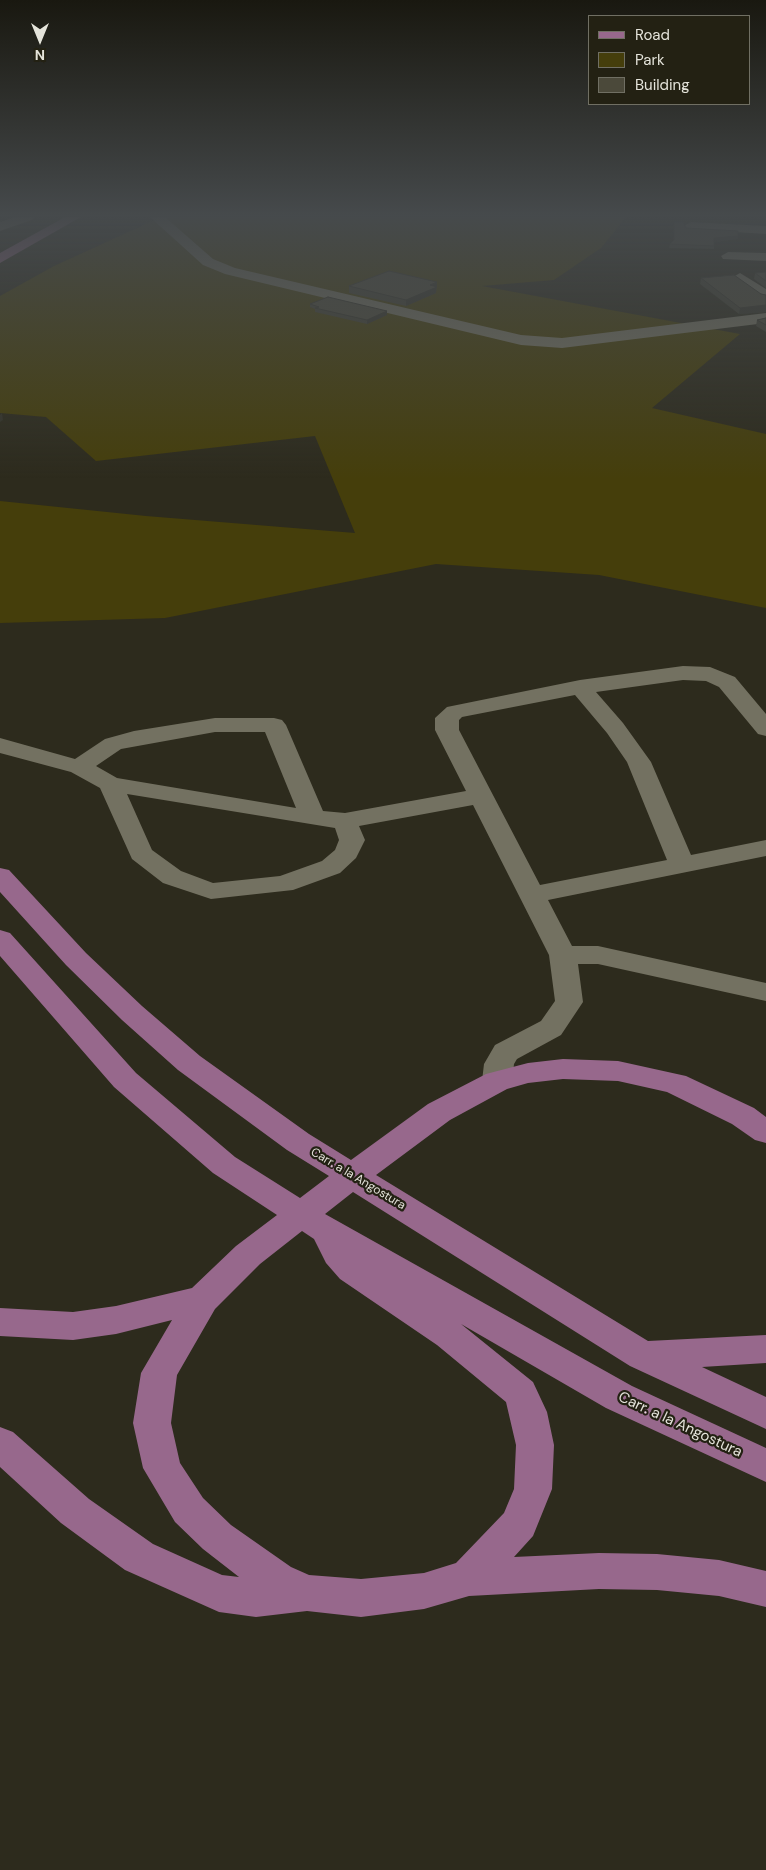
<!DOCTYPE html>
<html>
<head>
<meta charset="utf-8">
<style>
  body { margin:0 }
  #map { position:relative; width:766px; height:1870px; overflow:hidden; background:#2d2b1d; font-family:"DM Sans",sans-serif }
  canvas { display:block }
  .legend { position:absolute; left:588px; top:15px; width:162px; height:90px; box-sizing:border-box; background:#232113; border:1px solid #706f63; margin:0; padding:6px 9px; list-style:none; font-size:15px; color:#e4e3da }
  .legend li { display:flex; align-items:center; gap:10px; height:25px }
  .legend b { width:25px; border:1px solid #706f63 }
  .north { position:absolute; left:15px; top:15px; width:50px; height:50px; -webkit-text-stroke:4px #232113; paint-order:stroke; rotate:180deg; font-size:14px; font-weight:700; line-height:20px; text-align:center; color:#e4e3da }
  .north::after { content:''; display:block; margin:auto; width:18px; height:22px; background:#e4e3da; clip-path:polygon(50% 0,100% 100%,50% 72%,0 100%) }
</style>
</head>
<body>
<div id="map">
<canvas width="766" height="1870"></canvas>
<ul class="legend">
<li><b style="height:6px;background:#97688c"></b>Road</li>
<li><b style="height:14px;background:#453e0b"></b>Park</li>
<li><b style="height:14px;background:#4b493a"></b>Building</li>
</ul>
<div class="north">N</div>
</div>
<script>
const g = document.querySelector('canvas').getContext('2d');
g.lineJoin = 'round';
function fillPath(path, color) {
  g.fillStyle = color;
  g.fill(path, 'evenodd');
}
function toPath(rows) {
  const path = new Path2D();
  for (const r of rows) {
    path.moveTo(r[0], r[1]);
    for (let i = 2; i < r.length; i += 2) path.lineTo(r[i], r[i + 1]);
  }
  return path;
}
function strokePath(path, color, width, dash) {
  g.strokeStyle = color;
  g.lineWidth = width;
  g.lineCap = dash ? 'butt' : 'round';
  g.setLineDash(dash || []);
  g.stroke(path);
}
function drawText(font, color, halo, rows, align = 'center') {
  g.font = font + ' "DM Sans",sans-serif';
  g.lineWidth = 4.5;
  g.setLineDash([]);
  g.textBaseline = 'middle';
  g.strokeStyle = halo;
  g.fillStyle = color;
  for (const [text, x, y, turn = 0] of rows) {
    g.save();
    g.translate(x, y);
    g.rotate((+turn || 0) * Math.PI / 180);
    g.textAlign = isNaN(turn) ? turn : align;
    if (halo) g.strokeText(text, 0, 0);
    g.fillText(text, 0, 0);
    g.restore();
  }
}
const green = toPath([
  [161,217,626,217,601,248,554,280,482,286,740,334,652,408,766,434,766,608,599,575,436,564,165,618,0,623,0,501,146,516,355,533,315,436,96,461,46,417,0,413,0,296,54,266]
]);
const minor = toPath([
  [15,217,34,217,32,220,0,231,0,222,15,217],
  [150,217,165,217,213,259,235,268,521,335,562,338,766,313,766,323,562,348,521,345,225,274,203,265,150,217],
  [691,222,766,226,766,234,686,229,684,226,691,222],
  [728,252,766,253,766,261,723,259,721,256,728,252],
  [740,273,766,289,766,300,761,299,735,280,733,277,740,273],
  [683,666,710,667,735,677,766,714,766,736,758,734,719,687,706,681,683,680,596,692,623,723,651,762,691,855,766,840,766,856,548,900,572,946,598,946,766,983,766,1001,598,964,578,964,583,1002,561,1035,517,1059,514,1064,512,1081,508,1088,497,1091,486,1088,482,1081,484,1064,495,1045,541,1021,555,1001,549,955,473,805,359,826,365,840,356,858,340,873,293,890,211,899,163,883,132,859,100,788,71,772,0,753,0,738,75,759,105,739,134,731,215,718,274,718,282,720,286,725,323,811,345,813,466,791,435,730,435,718,447,707,580,680,683,666],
  [575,695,607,733,627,762,667,860,540,885,459,730,459,720,462,717,575,695],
  [215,732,265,732,296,808,117,778,96,766,121,749,215,732],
  [127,794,335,828,339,840,335,850,322,861,280,876,213,883,181,871,152,850,127,794]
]);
const major = toPath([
  [65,217,81,217,0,263,0,253,65,217],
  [0,868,9,870,86,953,142,1006,200,1056,309,1134,351,1160,428,1104,486,1074,528,1063,563,1059,618,1061,686,1076,754,1108,766,1117,766,1143,755,1140,732,1124,667,1092,618,1081,563,1079,528,1083,507,1089,450,1120,376,1175,648,1341,766,1335,766,1363,702,1367,766,1397,766,1429,630,1366,353,1192,325,1214,632,1386,766,1448,766,1482,606,1408,461,1324,533,1382,547,1412,554,1445,552,1489,533,1536,514,1557,599,1553,657,1554,719,1560,766,1571,766,1607,719,1596,657,1590,599,1589,469,1596,424,1609,361,1617,307,1611,256,1617,219,1612,125,1570,61,1523,0,1467,0,1427,13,1432,89,1499,153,1544,222,1575,239,1577,203,1549,175,1522,143,1468,133,1423,141,1373,172,1320,116,1334,73,1340,0,1336,0,1308,73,1312,116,1306,192,1288,236,1246,277,1215,213,1173,114,1087,0,956,0,930,10,933,136,1073,235,1157,300,1198,329,1176,287,1150,178,1070,122,1020,66,965,0,892,0,868],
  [302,1231,314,1239,326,1263,340,1279,437,1345,506,1402,516,1445,514,1489,504,1513,456,1563,424,1573,361,1579,309,1575,291,1567,231,1525,203,1498,180,1463,171,1423,177,1375,215,1309,260,1264,302,1231]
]);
const wall = toPath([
  [686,228,738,239,714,242,714,249,669,248,670,244],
  [766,272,766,288,754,279,755,273],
  [701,278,766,295,766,312,739,314,700,284],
  [437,282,436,293,406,306,349,293,349,286],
  [310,304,387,315,367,324,315,312,315,309,310,307],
  [766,318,766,332,756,326,757,320]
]);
const shadedWall = toPath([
  [738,236,738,239,714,242,714,238],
  [437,282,436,293,406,306,406,300],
  [766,305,766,312,739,314,740,308],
  [387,311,387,315,367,324,367,320],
  [2,413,3,420,0,422,0,415]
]);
const building = toPath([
  [674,222,683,222,686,228,738,231,738,236,714,238,714,246,670,244,674,240,674,222],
  [389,271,437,282,430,285,437,287,406,300,349,286,389,271],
  [766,272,766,281,755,273,766,272],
  [734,275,761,294,766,295,766,305,740,308,701,278,734,275],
  [328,297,387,311,367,320,315,308,319,307,310,304,328,297],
  [766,318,766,325,757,320,766,318]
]);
const streetNames = [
  ["Carr. a la Angostura",358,1179,31]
];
const nearStreetnames = [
  ["Carr. a la Angostura",680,1425,25]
];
fillPath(green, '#453e0b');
fillPath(minor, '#737161');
fillPath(major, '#97688c');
fillPath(wall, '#403f32');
fillPath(shadedWall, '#343329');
fillPath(building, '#4b493a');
strokePath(building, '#343329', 1);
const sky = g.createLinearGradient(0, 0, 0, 479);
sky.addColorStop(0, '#191810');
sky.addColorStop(0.45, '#464a4c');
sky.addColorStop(1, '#464a4c00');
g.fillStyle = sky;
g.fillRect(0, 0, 766, 479);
drawText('12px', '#e4e3da', '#232113', streetNames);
drawText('15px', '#e4e3da', '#232113', nearStreetnames);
</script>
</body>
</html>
